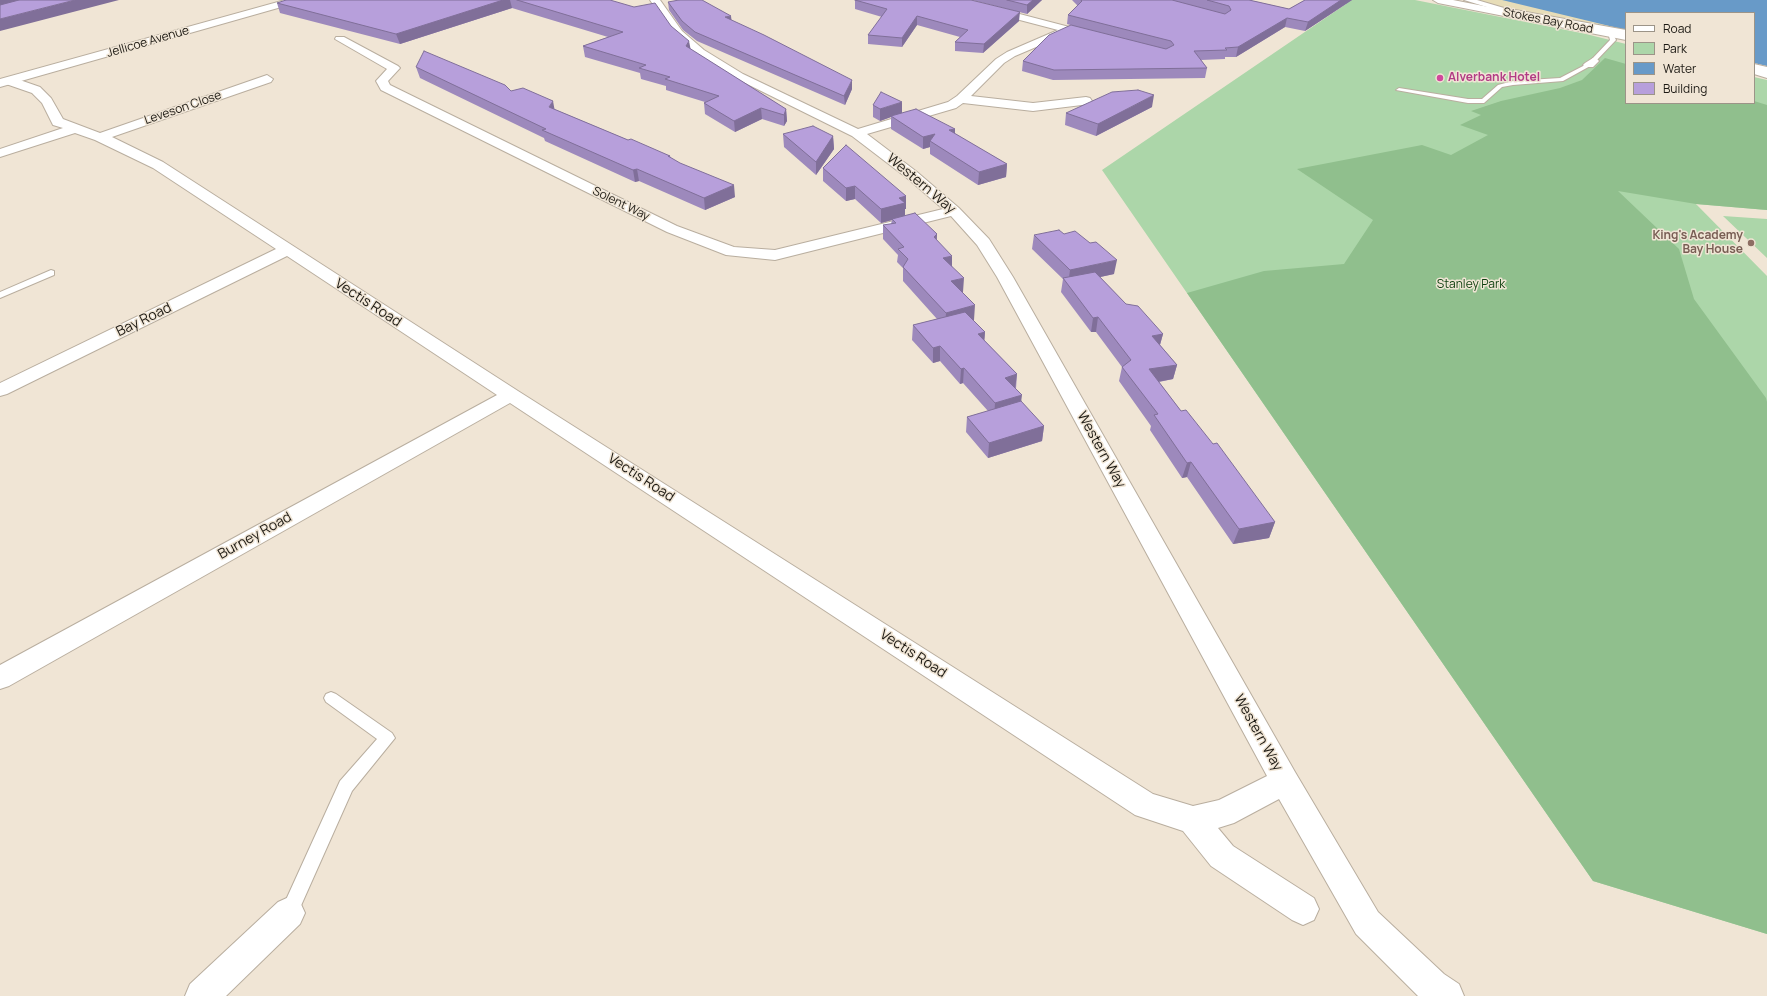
<!DOCTYPE html>
<html>
<head>
<meta charset="utf-8">
<style>
  body { margin:0 }
  #map { position:relative; width:1767px; height:996px; overflow:hidden; background:#f0e5d5; font-family:Manrope,sans-serif }
  canvas { display:block }
  .legend { position:absolute; left:1625px; top:12px; width:130px; height:92px; box-sizing:border-box; background:#f0e5d5; border:1px solid #9c9488; margin:0; padding:5px 7px; list-style:none; font-size:12px; color:#1d1a14 }
  .legend li { display:flex; align-items:center; gap:8px; height:20px }
  .legend b { width:20px; border:1px solid #9c9488 }
</style>
</head>
<body>
<div id="map">
<canvas width="1767" height="996"></canvas>
<ul class="legend">
<li><b style="height:5px;background:#fff"></b>Road</li>
<li><b style="height:11px;background:#acd6a9"></b>Park</li>
<li><b style="height:11px;background:#689ac8"></b>Water</li>
<li><b style="height:11px;background:#b79fdb"></b>Building</li>
</ul>
</div>
<script>
const g = document.querySelector('canvas').getContext('2d');
g.lineJoin = 'round';
function fillPath(path, color) {
  g.fillStyle = color;
  g.fill(path, 'evenodd');
}
function toPath(rows) {
  const path = new Path2D();
  for (const r of rows) {
    path.moveTo(r[0], r[1]);
    for (let i = 2; i < r.length; i += 2) path.lineTo(r[i], r[i + 1]);
  }
  return path;
}
function strokePath(path, color, width, dash) {
  g.strokeStyle = color;
  g.lineWidth = width;
  g.lineCap = dash ? 'butt' : 'round';
  g.setLineDash(dash || []);
  g.stroke(path);
}
function drawText(font, color, halo, rows, align = 'center') {
  g.font = font + ' Manrope,sans-serif';
  g.lineWidth = 3;
  g.setLineDash([]);
  g.textBaseline = 'middle';
  g.strokeStyle = halo;
  g.fillStyle = color;
  for (const [text, x, y, turn = 0] of rows) {
    g.save();
    g.translate(x, y);
    g.rotate((+turn || 0) * Math.PI / 180);
    g.textAlign = isNaN(turn) ? turn : align;
    if (halo) g.strokeText(text, 0, 0);
    g.fillText(text, 0, 0);
    g.restore();
  }
}
const green = toPath([
  [1328,0,1415,0,1586,34,1626,44,1626,103,1754,103,1754,77,1767,80,1767,210,1696,204,1767,276,1767,934,1593,881,1102,170,1346,4],
  [1723,216,1767,219,1767,258]
]);
const forest = toPath([
  [1605,58,1626,64,1626,103,1754,103,1754,101,1767,105,1767,210,1696,204,1618,191,1679,249,1694,299,1766,398,1767,402,1767,934,1593,881,1187,293,1264,271,1344,264,1373,220,1297,169,1422,145,1451,155,1488,135,1460,125,1481,115,1471,111,1501,101,1560,88,1582,80]
]);
const sand = toPath([
  [1474,0,1545,0,1620,28,1505,8]
]);
const water = toPath([
  [1502,0,1767,0,1767,66,1754,63,1754,13,1626,13,1626,30]
]);
const service = toPath([
  [1608,32,1612,32,1616,40,1595,62,1591,62,1591,60,1610,40,1608,32],
  [1587,64,1592,65,1563,81,1513,85,1502,87,1484,103,1468,103,1396,90,1399,88,1468,99,1482,99,1498,85,1513,81,1560,78,1587,64],
  [51,270,54,271,54,275,0,298,0,292,51,270],
  [331,692,336,694,392,733,395,738,352,791,295,919,289,922,283,919,280,913,340,781,377,739,326,702,324,698,326,694,331,692]
]);
const pedestrian = toPath([
  [1464,0,1477,0,1504,8,1626,30,1626,36,1503,12,1464,0],
  [1754,64,1767,67,1767,73,1754,70,1754,64]
]);
const minor = toPath([
  [650,0,660,0,682,31,704,50,743,74,858,129,948,102,957,96,996,59,1007,52,1058,30,951,2,949,0,966,0,1077,29,1078,31,1077,33,1069,33,1015,56,1004,63,971,96,1033,103,1086,97,1090,98,1092,101,1090,104,1033,111,963,103,956,108,867,134,917,172,959,208,989,239,1013,277,1295,772,1378,912,1444,974,1459,984,1464,996,1418,996,1356,934,1279,799,1234,823,1218,828,1233,846,1314,898,1319,909,1314,920,1303,925,1292,920,1211,866,1183,831,1135,815,510,403,9,686,0,689,0,665,497,395,287,256,7,394,0,396,0,383,276,249,153,168,95,140,75,133,0,157,0,149,63,128,53,125,42,103,32,93,6,84,4,81,6,78,14,78,40,87,51,98,63,119,100,133,267,75,273,79,271,82,112,137,163,162,518,391,1153,794,1193,806,1219,800,1267,776,997,277,977,245,951,216,775,260,726,255,667,232,381,90,376,81,387,69,335,39,336,37,344,37,398,66,400,68,388,81,390,85,677,226,734,247,775,250,943,209,907,178,852,136,735,78,696,54,674,35,650,0],
  [1593,58,1597,59,1599,61,1593,67,1585,67,1583,65,1585,63,1593,58],
  [289,897,300,902,305,913,300,924,226,996,185,996,190,984,278,902,289,897]
]);
const tertiary = toPath([
  [285,0,301,0,299,2,0,87,0,79,285,0],
  [1433,0,1453,0,1626,34,1626,40,1438,3,1433,0],
  [1754,68,1767,70,1767,78,1754,74,1754,68]
]);
const wall = toPath([
  [286,0,610,0,671,26,690,49,786,109,787,121,784,126,762,119,735,132,705,114,704,103,705,102,666,90,666,86,641,79,640,73,585,57,583,46,608,37,512,8,400,44,280,13,277,3],
  [855,0,1019,21,983,53,955,51,955,42,960,37,917,25,902,47,868,44,868,35,882,17,855,9],
  [972,0,1042,0,1027,14],
  [1072,0,1249,0,1289,9,1305,0,1352,0,1305,31,1285,27,1236,57,1225,57,1225,59,1201,60,1207,68,1205,78,1053,80,1022,71,1023,61,1077,27,1067,24,1068,15,1078,6],
  [668,2,852,89,845,105,697,41,683,30,669,10],
  [416,67,511,91,628,140,670,156,671,158,735,197,705,210,639,181,635,182,545,141,544,138,420,78],
  [873,105,955,129,955,134,1007,164,1006,177,978,185,930,154,930,147,923,149,891,129,891,117,880,121,873,117],
  [1152,107,1096,136,1065,125,1066,113],
  [783,134,833,136,834,149,816,175,784,147],
  [823,168,906,196,906,209,905,209,905,216,937,234,937,240,952,266,963,292,962,293,974,320,973,320,985,332,984,340,1017,374,1016,389,1021,402,1044,426,1042,441,988,458,966,432,967,417,988,411,963,383,960,384,940,361,933,363,912,340,913,325,937,319,903,281,903,268,897,262,898,255,883,239,883,225,891,224,892,220,881,223,855,199,846,201,823,181],
  [1034,235,1114,274,1100,277,1126,304,1163,334,1160,345,1177,365,1173,379,1159,382,1181,411,1275,522,1269,538,1233,544,1187,477,1182,478,1150,430,1151,426,1119,381,1122,367,1096,332,1091,332,1061,292,1063,279,1032,249]
]);
const shadedWall = toPath([
  [0,0,30,0,0,7],
  [75,0,119,0,0,31,0,19],
  [503,0,510,0,512,8,400,44,396,34],
  [1033,0,1042,0,1027,14,1027,5],
  [1341,0,1352,0,1305,31,1308,22],
  [1020,12,1019,21,983,53,984,44],
  [731,16,732,24,725,17],
  [917,16,917,25,902,47,902,38],
  [1287,18,1285,27,1236,57,1238,47],
  [689,41,691,51,686,46],
  [852,80,852,89,845,105,844,96],
  [1154,95,1152,107,1096,136,1098,124],
  [553,101,555,112,549,107],
  [902,102,902,114,891,116,891,117,880,121,880,109],
  [761,108,762,119,735,132,734,121],
  [786,109,787,121,784,126,784,115],
  [955,129,955,141,949,130],
  [935,134,930,141,930,147,923,149,923,137],
  [833,136,834,149,816,175,816,162],
  [1007,164,1006,177,978,185,979,172],
  [637,169,639,181,635,182,633,170],
  [734,185,735,197,705,210,704,198],
  [855,186,855,199,846,201,846,188],
  [906,196,906,209,905,209,905,217,892,219,892,220,881,223,881,209,899,198],
  [937,234,936,248,934,237],
  [952,256,952,269,943,258],
  [1117,260,1114,274,1068,284,1070,270],
  [964,278,963,292,950,296,951,281],
  [975,305,974,320,945,327,946,313],
  [1098,317,1096,332,1091,332,1093,318],
  [985,332,984,347,978,334],
  [1163,334,1159,348,1152,336],
  [940,346,940,361,933,363,933,348],
  [1177,365,1173,379,1146,384,1149,369],
  [964,368,963,383,960,384,961,369],
  [1017,374,1015,389,1005,378],
  [1022,395,1020,410,994,418,995,403],
  [1044,426,1042,441,988,458,989,443],
  [1191,462,1187,477,1182,478,1187,463],
  [1275,522,1269,538,1233,544,1239,529]
]);
const building = toPath([
  [19,0,75,0,0,19,0,5,19,0],
  [286,0,503,0,396,34,277,3,286,0],
  [517,0,610,0,634,7,655,3,671,26,689,41,686,46,786,109,784,115,761,108,734,121,704,103,719,96,665,79,670,77,639,68,646,65,583,46,623,32,517,0],
  [679,0,702,0,731,16,725,17,764,35,852,80,844,96,695,32,682,21,668,2,679,0],
  [855,0,971,0,1020,12,984,44,955,42,968,30,917,16,902,38,868,35,887,9,855,0],
  [1007,0,1033,0,1027,5,1007,0],
  [1081,0,1172,0,1225,14,1231,10,1229,6,1207,0,1249,0,1289,9,1305,0,1341,0,1308,22,1287,18,1238,47,1225,48,1227,50,1194,51,1207,68,1054,70,1023,61,1049,35,1071,25,1166,49,1174,45,1171,41,1068,15,1082,1,1081,0],
  [424,51,505,85,511,91,523,88,553,101,549,107,628,140,631,139,670,156,668,156,680,163,734,185,704,198,637,169,633,170,542,130,546,129,416,67,424,51],
  [1138,90,1154,95,1098,124,1066,113,1112,92,1138,90],
  [881,92,902,102,880,109,873,105,881,92],
  [916,109,955,129,949,130,1007,164,979,172,930,141,935,134,923,137,891,116,916,109],
  [813,126,833,136,816,162,783,134,813,126],
  [846,145,906,196,899,198,905,203,881,209,855,186,846,188,823,168,846,145],
  [915,213,937,234,934,237,952,256,943,258,964,278,951,281,975,305,946,313,903,267,908,259,898,249,904,247,883,225,896,223,892,219,915,213],
  [1059,230,1064,234,1075,231,1090,243,1096,242,1117,260,1070,270,1034,235,1059,230],
  [1095,272,1126,304,1138,306,1163,334,1152,336,1177,365,1149,369,1181,411,1186,410,1213,444,1217,443,1275,522,1239,529,1191,462,1187,463,1154,415,1158,414,1122,367,1131,360,1098,317,1093,318,1063,278,1095,272],
  [965,312,985,332,978,334,1017,374,1005,378,1022,395,995,403,964,368,961,369,940,346,933,348,913,325,965,312],
  [1021,401,1044,426,989,443,967,417,1021,401]
]);
const markers = [
  [1440,78,4,"#d1479c"],
  [1751,243,4,"#8d6e63"]
];
const farStreetnames = [
  ["Stokes Bay Road",1548,21,11],
  ["Jellicoe Avenue",148,42,-16],
  ["Leveson Close",183,108,-19],
  ["Solent Way",621,204,26]
];
const farHotelnames = [
  ["Alverbank Hotel",1448,78]
];
const farEducationnames = [
  ["King's Academy",1743,236],
  ["Bay House",1743,250]
];
const farParknames = [
  ["Stanley Park",1471,285]
];
const streetNames = [
  ["Western Way",921,184,40],
  ["Vectis Road",368,303,33],
  ["Bay Road",144,320,-26],
  ["Western Way",1101,450,61],
  ["Vectis Road",641,478,33],
  ["Burney Road",255,536,-29],
  ["Vectis Road",913,654,33],
  ["Western Way",1258,733,61]
];
fillPath(green, '#acd6a9');
fillPath(forest, '#90bf8d');
fillPath(sand, '#e7ddb8');
fillPath(water, '#689ac8');
strokePath(service, '#b9ae9f', 2);
strokePath(pedestrian, '#b9ae9f', 2);
strokePath(minor, '#b9ae9f', 2);
strokePath(tertiary, '#b9ae9f', 2);
fillPath(service, '#fff');
fillPath(pedestrian, '#fff');
fillPath(minor, '#fff');
fillPath(tertiary, '#fff');
fillPath(wall, '#9d89bc');
fillPath(shadedWall, '#806f99');
fillPath(building, '#b79fdb');
strokePath(building, '#806f99', 1);
for (const [x, y, r, color] of markers) {
  const dot = new Path2D();
  dot.arc(x, y, r, 0, 2 * Math.PI);
  g.fillStyle = color;
  g.fill(dot);
  strokePath(dot, '#f0e5d5', 1.5);
}
drawText('12px', '#1d1a14', '#f0e5d5', farStreetnames);
drawText('bold 12px', '#b23c85', '#f0e5d5', farHotelnames, 'left');
drawText('bold 12px', '#785e54', '#f0e5d5', farEducationnames, 'right');
drawText('12px', '#0c3f0d', '#f0e5d5', farParknames);
drawText('14px', '#1d1a14', '#f0e5d5', streetNames);
</script>
</body>
</html>
